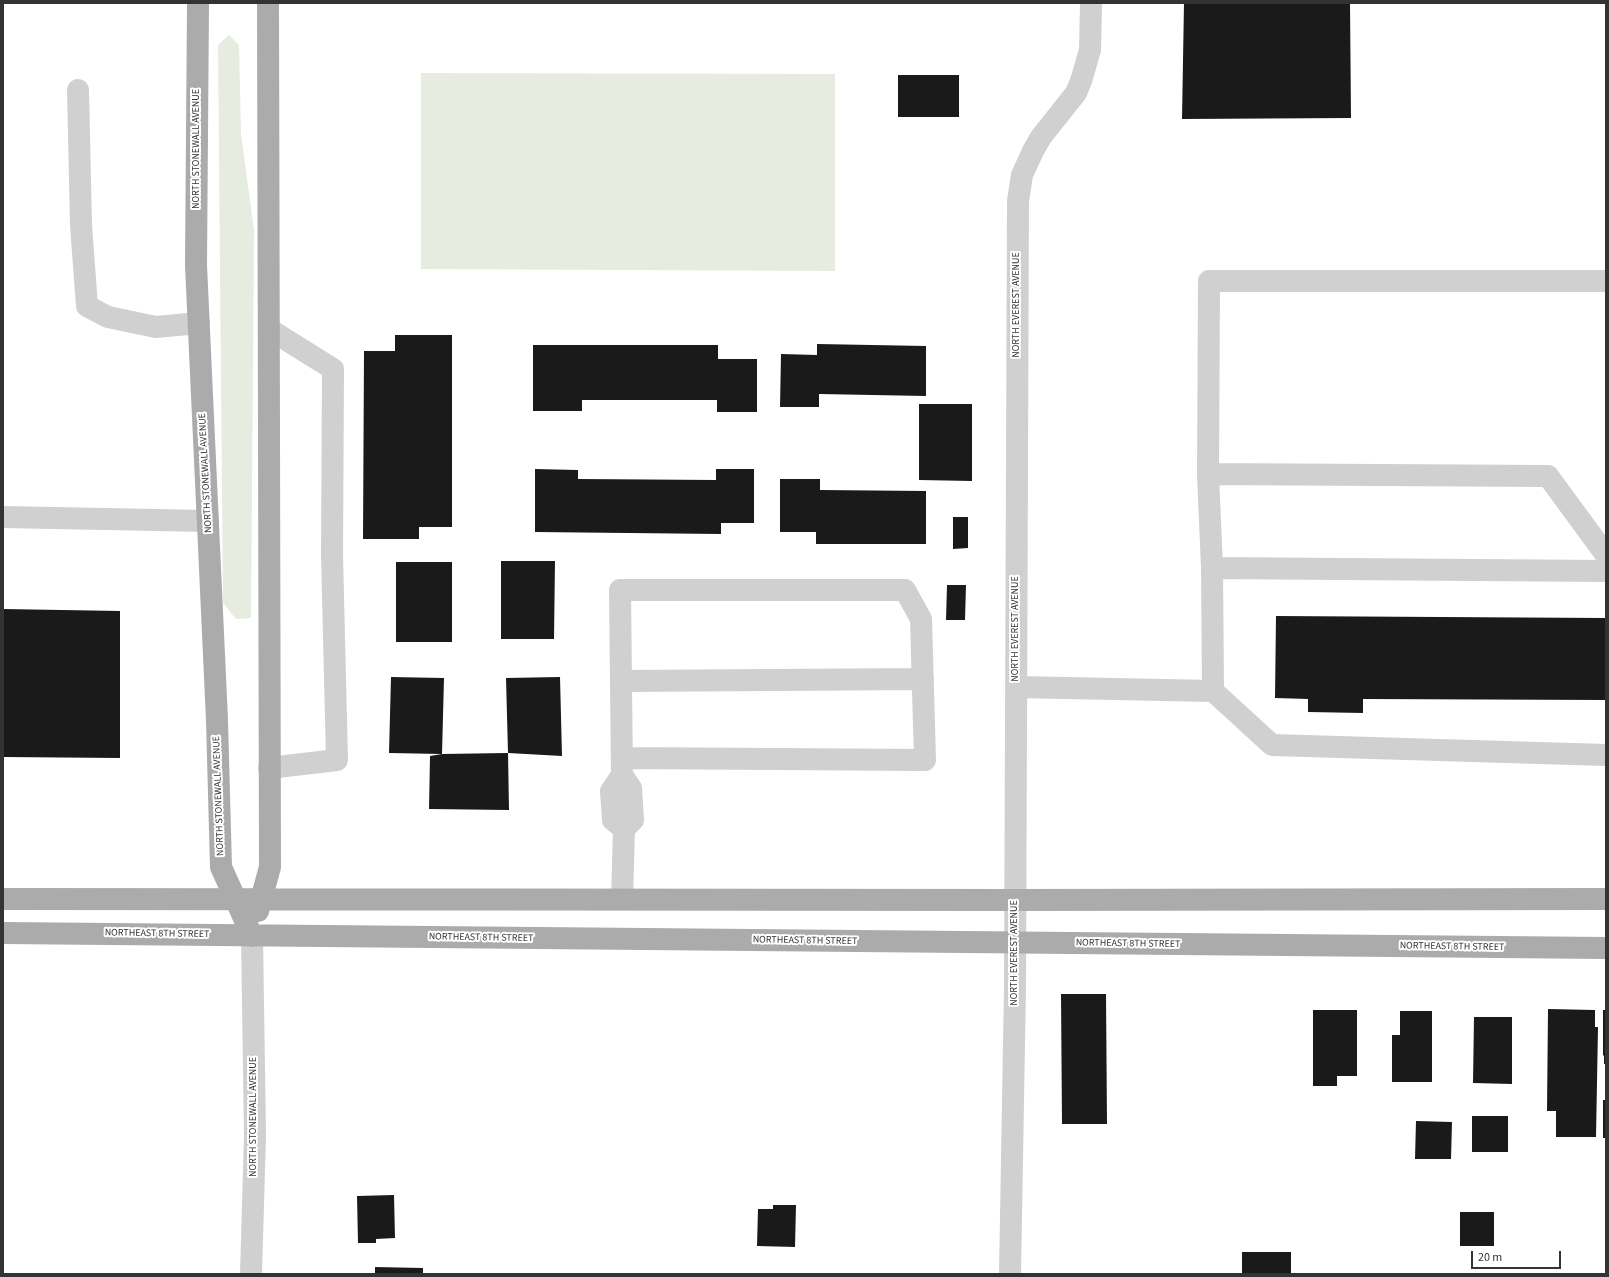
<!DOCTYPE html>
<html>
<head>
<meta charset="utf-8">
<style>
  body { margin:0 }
  #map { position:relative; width:1609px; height:1277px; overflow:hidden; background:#fff; font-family:"Source Sans 3",sans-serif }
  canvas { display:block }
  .frame { position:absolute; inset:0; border:4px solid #333; pointer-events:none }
  .scale { position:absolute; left:1471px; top:1251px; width:90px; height:18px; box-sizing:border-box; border:2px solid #333; border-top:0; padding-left:5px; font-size:12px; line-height:14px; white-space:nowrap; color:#333; -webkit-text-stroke:3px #fff; paint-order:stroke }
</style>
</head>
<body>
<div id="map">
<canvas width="1609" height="1277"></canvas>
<div class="frame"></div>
<div class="scale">20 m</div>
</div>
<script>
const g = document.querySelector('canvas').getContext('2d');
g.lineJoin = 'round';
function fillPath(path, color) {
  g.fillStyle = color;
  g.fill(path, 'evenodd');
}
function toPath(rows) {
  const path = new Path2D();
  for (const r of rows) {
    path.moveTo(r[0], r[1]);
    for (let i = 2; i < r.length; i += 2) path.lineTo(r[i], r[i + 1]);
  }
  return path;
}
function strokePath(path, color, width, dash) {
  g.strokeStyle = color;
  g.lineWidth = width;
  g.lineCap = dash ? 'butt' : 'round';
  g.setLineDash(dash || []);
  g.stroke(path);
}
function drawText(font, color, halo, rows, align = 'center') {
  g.font = font + ' "Source Sans 3",sans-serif';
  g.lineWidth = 4;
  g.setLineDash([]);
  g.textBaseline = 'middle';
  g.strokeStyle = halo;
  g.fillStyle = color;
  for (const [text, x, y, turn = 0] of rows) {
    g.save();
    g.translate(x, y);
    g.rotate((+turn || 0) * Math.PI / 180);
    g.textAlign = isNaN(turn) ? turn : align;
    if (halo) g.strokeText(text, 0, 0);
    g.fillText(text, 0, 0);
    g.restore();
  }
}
const green = toPath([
  [229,35,239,45,241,134,254,230,251,618,236,619,223,603,218,45],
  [421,73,835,74,835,271,421,269]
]);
const building = toPath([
  [1184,3,1350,3,1351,118,1182,119],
  [898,75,959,75,959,117,898,117],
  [395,335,452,335,452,527,419,527,419,539,363,539,364,351,395,351],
  [817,344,926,346,926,396,819,394,819,407,780,407,781,354,817,355],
  [533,345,718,345,718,359,757,359,757,412,717,412,717,400,582,400,582,411,533,411],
  [919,404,972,404,972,481,919,480],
  [535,469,578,470,578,479,716,480,716,469,754,469,754,523,721,523,721,534,535,532],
  [780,479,820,479,820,490,926,491,926,544,816,544,816,532,780,532],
  [953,517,968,517,968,548,953,549],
  [501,561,555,561,554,639,501,639],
  [396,562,452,562,452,642,396,642],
  [947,585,966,585,965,620,946,620],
  [3,609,120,611,120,758,3,757],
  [1276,616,1605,618,1605,700,1363,699,1363,713,1308,712,1308,699,1275,698],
  [391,677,444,678,442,754,389,753],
  [560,677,562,756,508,753,506,678],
  [508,753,509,810,429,809,430,756,442,754],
  [1061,994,1106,994,1107,1124,1062,1124],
  [1548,1009,1595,1010,1595,1027,1598,1027,1596,1137,1556,1137,1556,1111,1547,1111],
  [1313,1010,1357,1010,1357,1076,1337,1076,1337,1086,1313,1086],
  [1603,1010,1606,1010,1606,1064,1604,1064,1604,1056,1603,1055],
  [1400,1011,1432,1011,1432,1082,1392,1082,1392,1035,1400,1035],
  [1474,1017,1512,1017,1512,1084,1473,1083],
  [1603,1100,1606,1100,1606,1138,1603,1138],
  [1472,1116,1508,1116,1508,1152,1472,1152],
  [1416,1121,1452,1122,1451,1159,1415,1159],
  [394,1195,395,1238,376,1239,376,1243,358,1243,357,1196],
  [773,1205,796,1205,795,1247,757,1246,758,1209,773,1209],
  [1460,1212,1494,1212,1494,1246,1460,1246],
  [1242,1252,1291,1252,1291,1274,1242,1274],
  [375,1267,423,1268,423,1274,375,1274]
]);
const minor = toPath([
  [78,90,81,225,87,306,108,317,156,327,199,323],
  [269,329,333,369,332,555,337,760,269,768],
  [1208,474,1209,281,1606,281],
  [3,517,208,521],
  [1212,568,1606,571],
  [621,681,923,679],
  [1016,687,1213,691,1272,745,1606,755],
  [1213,691,1212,568,1208,474,1548,476,1606,555],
  [622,758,925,760,921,619,905,590,620,590,622,775],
  [622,899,624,829,633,820,631,788,622,775,611,791,613,820,624,829],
  [251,1274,255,1136,252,936],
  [1010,1274,1015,986,1018,201,1022,175,1033,151,1041,137,1076,93,1081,81,1090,50,1091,3]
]);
const major = toPath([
  [198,3,196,265,217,720,221,867,252,936],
  [3,899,1015,900,1606,899],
  [258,911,270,867,268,3],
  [3,933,1606,948]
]);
const streetNames = [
  ["NORTH STONEWALL AVENUE",197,149,-90],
  ["NORTH EVEREST AVENUE",1017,305,-90],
  ["NORTH STONEWALL AVENUE",206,473,-93],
  ["NORTH EVEREST AVENUE",1016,629,-90],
  ["NORTH STONEWALL AVENUE",219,796,-92],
  ["NORTHEAST 8TH STREET",157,934,1],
  ["NORTHEAST 8TH STREET",481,938,1],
  ["NORTHEAST 8TH STREET",805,941,1],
  ["NORTHEAST 8TH STREET",1128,944,1],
  ["NORTHEAST 8TH STREET",1452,947,1],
  ["NORTH EVEREST AVENUE",1015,953,-90],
  ["NORTH STONEWALL AVENUE",254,1117,-90]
];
fillPath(green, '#e6ecdf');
fillPath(building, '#1a1a1a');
strokePath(minor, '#d0d0d0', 22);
strokePath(major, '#ababab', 22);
drawText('10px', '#333', '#fff', streetNames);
</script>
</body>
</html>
